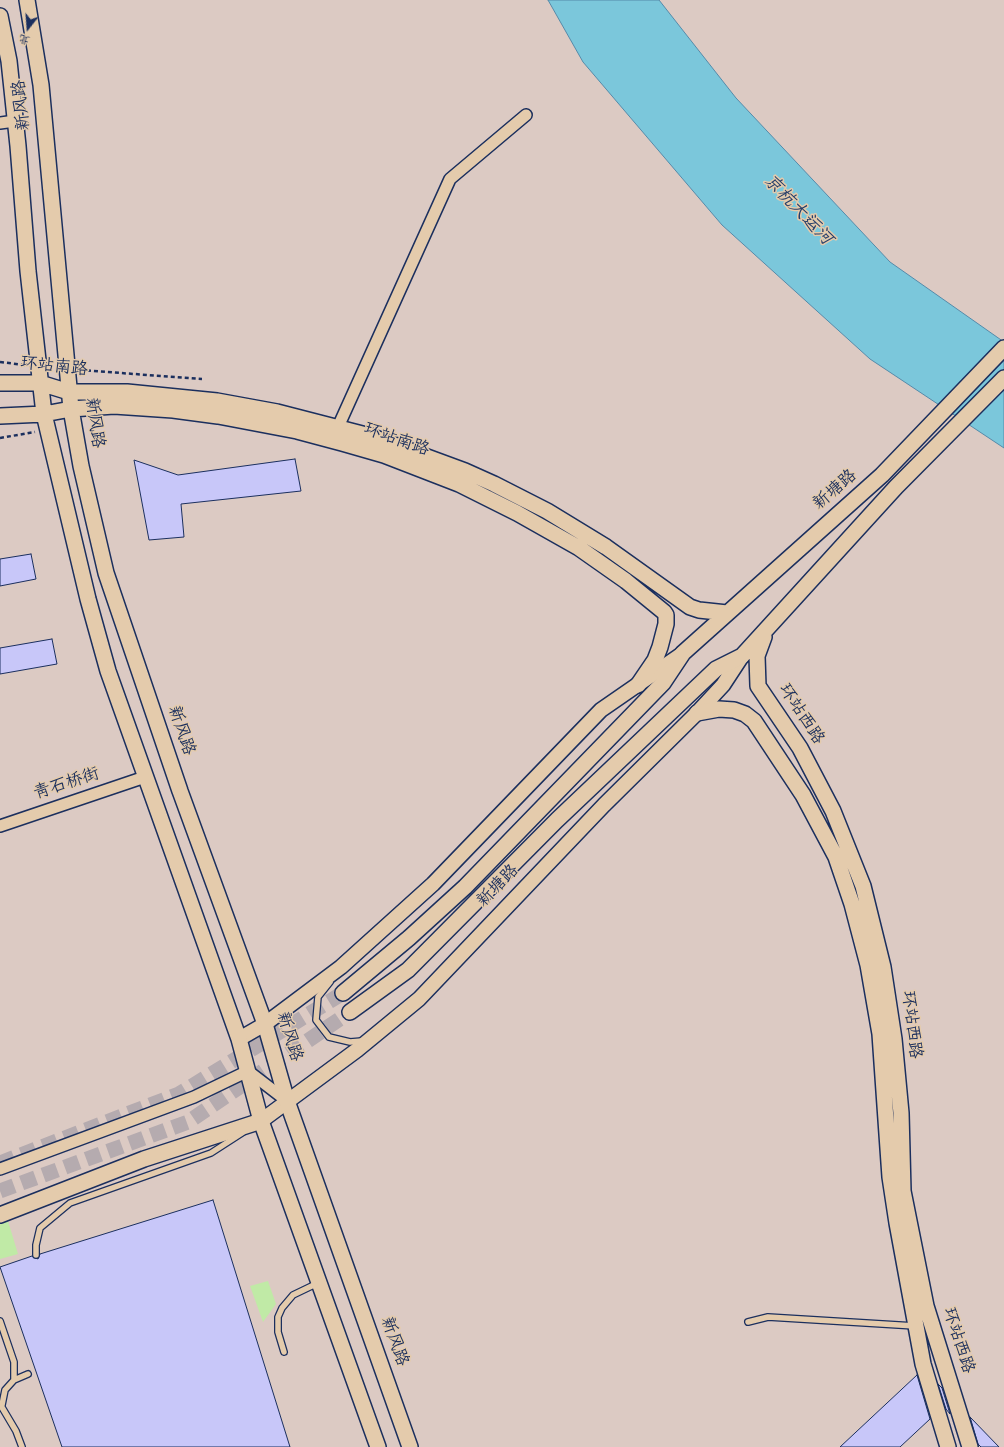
<!DOCTYPE html>
<html>
<head>
<meta charset="utf-8">
<style>
  body { margin:0 }
  #map { position:relative; width:1004px; height:1447px; overflow:hidden; background:#dccac3; font-family:"Indie Flower","LXGW WenKai TC",sans-serif }
  canvas { display:block }
  .north { position:absolute; left:8px; top:8px; width:40px; height:40px; -webkit-text-stroke:3px #e4cbac; paint-order:stroke; rotate:197deg; font-size:11px; font-weight:700; line-height:16px; text-align:center; color:#1b2f5e }
  .north::after { content:''; display:block; margin:auto; width:14px; height:18px; background:#1b2f5e; clip-path:polygon(50% 0,100% 100%,50% 72%,0 100%) }
</style>
</head>
<body>
<div id="map">
<canvas width="1004" height="1447"></canvas>
<div class="north">北</div>
</div>
<script>
const g = document.querySelector('canvas').getContext('2d');
g.lineJoin = 'round';
function fillPath(path, color) {
  g.fillStyle = color;
  g.fill(path, 'evenodd');
}
function toPath(rows) {
  const path = new Path2D();
  for (const r of rows) {
    path.moveTo(r[0], r[1]);
    for (let i = 2; i < r.length; i += 2) path.lineTo(r[i], r[i + 1]);
  }
  return path;
}
function strokePath(path, color, width, dash) {
  g.strokeStyle = color;
  g.lineWidth = width;
  g.lineCap = dash ? 'butt' : 'round';
  g.setLineDash(dash || []);
  g.stroke(path);
}
function drawText(font, color, halo, rows, align = 'center') {
  g.font = font + ' "Indie Flower","LXGW WenKai TC",sans-serif';
  g.lineWidth = 3;
  g.setLineDash([]);
  g.textBaseline = 'middle';
  g.strokeStyle = halo;
  g.fillStyle = color;
  for (const [text, x, y, turn = 0] of rows) {
    g.save();
    g.translate(x, y);
    g.rotate((+turn || 0) * Math.PI / 180);
    g.textAlign = isNaN(turn) ? turn : align;
    if (halo) g.strokeText(text, 0, 0);
    g.fillText(text, 0, 0);
    g.restore();
  }
}
const green = toPath([
  [8,1221,18,1254,0,1259,0,1223],
  [268,1281,276,1304,263,1322,250,1286]
]);
const water = toPath([
  [548,0,659,0,736,98,890,262,1004,342,1004,448,870,359,722,225,583,62,548,0]
]);
const building = toPath([
  [295,459,301,491,181,504,184,537,149,540,134,460,178,475,295,459],
  [31,554,36,579,0,586,0,559,31,554],
  [52,639,57,664,0,674,0,648,52,639],
  [213,1200,290,1447,62,1447,0,1267,32,1256,38,1259,40,1254,213,1200],
  [917,1375,930,1419,900,1447,840,1447,917,1375],
  [938,1384,942,1388,950,1414,946,1409,938,1384],
  [970,1417,999,1447,981,1447,978,1444,970,1417]
]);
const secondaryTunnel = toPath([
  [0,1163,179,1094,343,993],
  [0,1191,188,1122,350,1012]
]);
const path = toPath([
  [0,362,25,365],
  [80,370,202,379],
  [0,438,35,432]
]);
const service = toPath([
  [330,982,318,997,316,1020,329,1037,350,1042,362,1041],
  [36,1255,36,1245,40,1228,70,1203,211,1153,242,1133],
  [0,1321,14,1362,14,1380],
  [748,1322,768,1317,915,1326],
  [284,1352,278,1332,278,1317,282,1308,293,1295,318,1283],
  [0,1404,16,1431,22,1447],
  [2,1405,5,1390,14,1380,28,1374]
]);
const minor = toPath([
  [0,123,15,121],
  [338,427,450,179,526,115],
  [0,826,145,777],
  [0,1169,194,1097,248,1071,287,1101]
]);
const tertiary = toPath([
  [239,1039,265,1024,341,967,433,884,601,710,682,654],
  [261,1121,357,1050,419,999,604,805,697,713,723,685,742,656]
]);
const secondary = toPath([
  [27,0,41,85,71,409,81,466,106,573,180,791,265,1024,287,1101,410,1447],
  [0,16,9,61,18,146,28,271,44,414,88,599,108,671,239,1039,261,1121,378,1447],
  [0,383,40,383,69,392,127,392,217,401,277,412,370,436,465,471,494,484,547,511,606,547,690,607,699,610,727,613],
  [0,416,44,414,71,409,114,406,173,410,218,416,297,431,342,443,384,455,459,484,517,513,579,548,626,581,664,612,666,615,666,624,660,647,655,660,638,685],
  [764,637,757,656,758,686,800,748,833,811,863,886,883,967,894,1039,901,1113,903,1191,926,1306,970,1447],
  [697,713,719,709,734,710,745,714,754,721,803,795,836,857,852,904,868,965,880,1034,890,1177,897,1223,923,1364,948,1447],
  [343,993,409,938,465,887,663,683,683,653,882,475,1004,348],
  [350,1012,408,970,557,820,716,669,742,656,896,487,1004,378],
  [0,1215,144,1159,261,1121]
]);
const streetNames = [
  ["新风路",23,105,-96],
  ["环站南路",54,368,6],
  ["新风路",93,423,82],
  ["环站南路",396,441,19],
  ["新塘路",836,491,-41],
  ["环站西路",800,715,57],
  ["新风路",180,731,71],
  ["青石桥街",67,785,-18],
  ["新塘路",499,887,-46],
  ["环站西路",910,1025,83],
  ["新风路",288,1037,73],
  ["环站西路",957,1341,72],
  ["新风路",393,1342,70]
];
const waterNames = [
  ["京杭大运河",797,211,46]
];
fillPath(green, '#c0eaa6');
fillPath(water, '#7bc7db');
strokePath(water, '#558aa9', 1);
fillPath(building, '#c8c7f9');
strokePath(building, '#1b2f5e', 1);
strokePath(secondaryTunnel, '#b5abaf', 15, [15, 8]);
strokePath(service, '#1b2f5e', 8);
strokePath(minor, '#1b2f5e', 14);
strokePath(tertiary, '#1b2f5e', 17);
strokePath(secondary, '#1b2f5e', 18);
strokePath(path, '#1b2f5e', 2.5, [4, 3]);
strokePath(service, '#e4cbac', 5.5);
strokePath(minor, '#e4cbac', 11);
strokePath(tertiary, '#e4cbac', 14);
strokePath(secondary, '#e4cbac', 15);
drawText('17px', '#1b2f5e', '#e4cbac', streetNames);
drawText('italic 18px', '#253e6a', '#e4cbac', waterNames);
</script>
</body>
</html>
